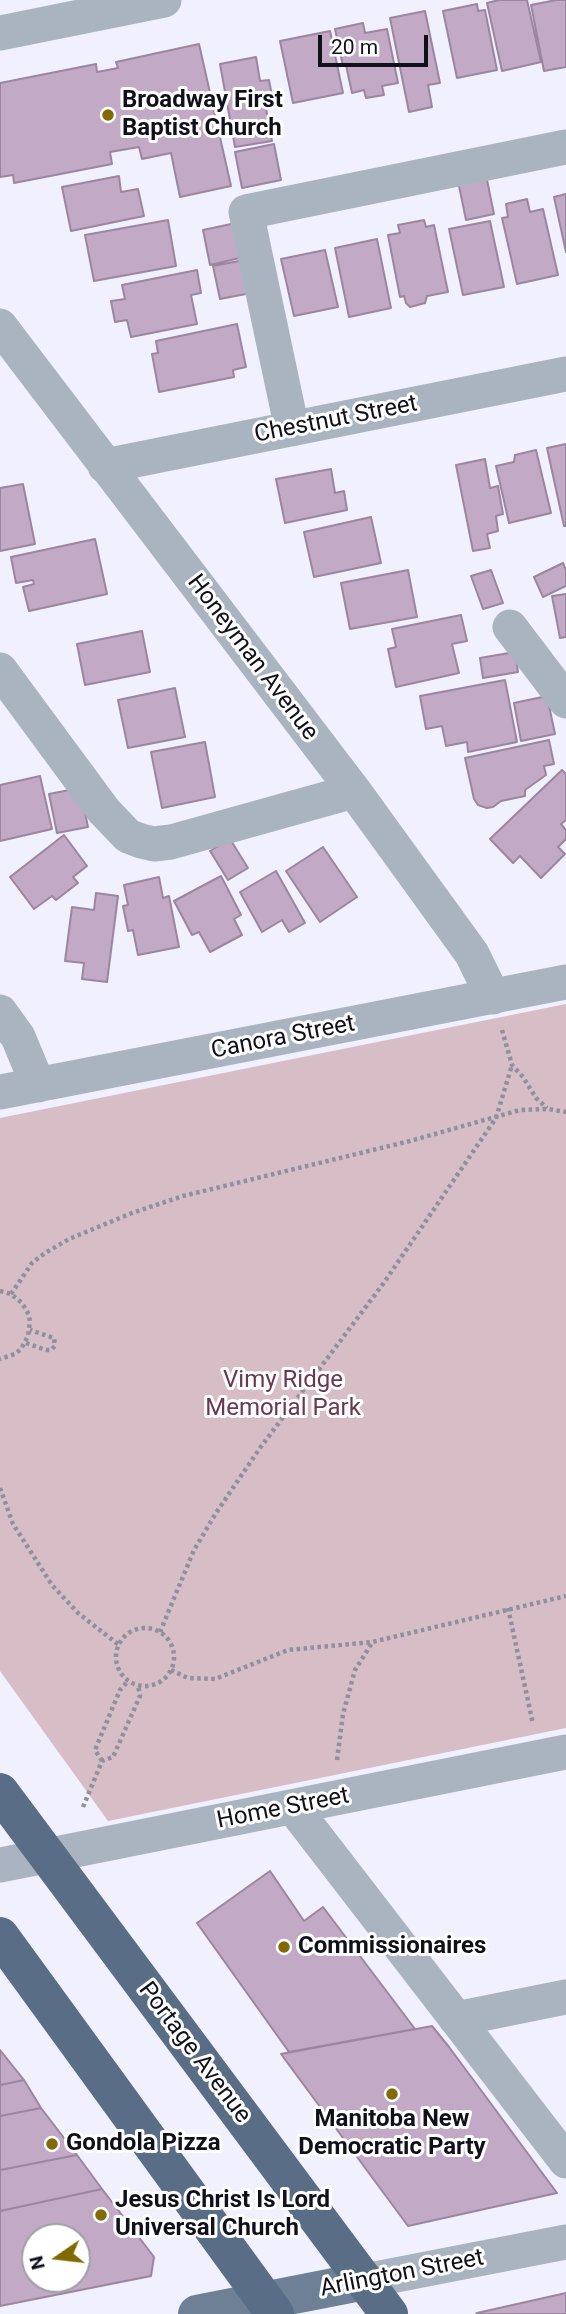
<!DOCTYPE html>
<html>
<head>
<meta charset="utf-8">
<style>
  body { margin:0 }
  #map { position:relative; width:566px; height:2314px; overflow:hidden; background:#f0f0fe; font-family:Roboto,sans-serif }
  canvas { display:block }
  .north { position:absolute; left:21px; top:2223px; width:70px; height:70px; box-sizing:border-box; background:#fff; border:2px solid #9f9fa4; border-radius:50%; rotate:256deg; font-size:19px; font-weight:700; line-height:28px; text-align:center; color:#10101c }
  .north::after { content:''; display:block; margin:auto; width:24px; height:32px; background:#816a03; clip-path:polygon(50% 0,100% 100%,50% 72%,0 100%) }
  .scale { position:absolute; left:318px; top:35px; width:110px; height:32px; box-sizing:border-box; border:4px solid #10101c; border-top:0; padding-left:9px; font-size:21px; line-height:24px; white-space:nowrap; color:#10101c; -webkit-text-stroke:5px #fff; paint-order:stroke }
</style>
</head>
<body>
<div id="map">
<canvas width="566" height="2314"></canvas>
<div class="north">N</div>
<div class="scale">20 m</div>
</div>
<script>
const g = document.querySelector('canvas').getContext('2d');
g.lineJoin = 'round';
function fillPath(path, color) {
  g.fillStyle = color;
  g.fill(path, 'evenodd');
}
function toPath(rows) {
  const path = new Path2D();
  for (const r of rows) {
    if (r.length === 3) {
      path.moveTo(r[0] + r[2], r[1]);
      path.arc(r[0], r[1], r[2], 0, 2 * Math.PI);
      continue;
    }
    path.moveTo(r[0], r[1]);
    for (let i = 2; i < r.length; i += 2) path.lineTo(r[i], r[i + 1]);
  }
  return path;
}
function strokePath(path, color, width, dash) {
  g.strokeStyle = color;
  g.lineWidth = width;
  g.lineCap = dash ? 'butt' : 'round';
  g.setLineDash(dash || []);
  g.stroke(path);
}
function drawText(font, color, halo, rows, align = 'center') {
  g.font = font + ' Roboto,sans-serif';
  g.lineWidth = 6;
  g.setLineDash([]);
  g.textBaseline = 'middle';
  g.strokeStyle = halo;
  g.fillStyle = color;
  for (const [text, x, y, turn = 0] of rows) {
    g.save();
    g.translate(x, y);
    g.rotate((+turn || 0) * Math.PI / 180);
    g.textAlign = isNaN(turn) ? turn : align;
    if (halo) g.strokeText(text, 0, 0);
    g.fillText(text, 0, 0);
    g.restore();
  }
}
const green = toPath([
  [566,1004,566,1728,108,1821,0,1671,0,1118]
]);
const building = toPath([
  [499,0,527,0,541,62,502,71,487,3,499,0],
  [556,0,566,0,566,67,544,71,531,5,556,0],
  [477,4,478,11,485,10,497,70,457,78,443,11,477,4],
  [425,11,440,83,428,85,432,107,409,112,390,18,425,11],
  [363,23,365,33,387,29,398,83,382,86,384,95,366,98,364,90,352,93,346,65,343,66,335,29,363,23],
  [330,31,343,93,293,103,280,41,330,31],
  [199,44,231,186,180,197,171,153,142,159,139,147,110,152,112,164,14,183,13,175,0,177,0,83,96,64,97,72,118,68,116,62,199,44],
  [256,57,260,81,269,80,273,101,265,103,272,141,235,147,220,64,256,57],
  [274,144,281,180,242,188,235,152,274,144],
  [486,175,494,214,466,220,458,181,486,175],
  [119,176,121,192,138,189,144,216,71,231,62,187,119,176],
  [566,194,566,252,554,197,566,194],
  [527,199,530,212,543,209,558,275,517,284,502,218,508,217,506,204,527,199],
  [168,220,176,266,94,281,85,235,168,220],
  [424,220,426,227,434,225,448,292,427,296,425,303,410,307,406,303,404,296,400,297,388,235,400,233,398,225,424,220],
  [490,221,504,287,463,295,449,229,490,221],
  [236,223,244,257,210,265,203,230,236,223],
  [377,239,391,308,349,317,335,248,377,239],
  [325,250,338,307,294,316,281,259,325,250],
  [244,260,251,293,220,299,213,266,244,260],
  [197,270,201,293,191,295,197,324,131,337,127,320,115,322,111,301,125,299,122,285,197,270],
  [237,324,246,367,233,370,234,377,159,392,152,354,158,353,156,341,237,324],
  [566,444,566,526,564,526,547,448,566,444],
  [536,450,551,513,509,523,496,466,514,462,515,455,536,450],
  [485,459,490,488,498,486,503,514,496,516,498,531,487,534,490,548,473,551,456,465,485,459],
  [331,469,335,493,344,491,347,510,285,523,276,479,331,469],
  [23,484,35,544,0,551,0,488,23,484],
  [371,517,381,563,314,577,304,532,371,517],
  [95,539,107,594,29,611,23,587,34,584,33,580,16,583,11,557,95,539],
  [563,563,566,570,566,586,543,597,534,577,563,563],
  [408,570,417,617,350,629,341,583,408,570],
  [491,570,503,603,483,609,471,576,491,570],
  [566,594,566,637,560,638,552,596,566,594],
  [461,615,467,641,452,644,459,673,396,687,388,649,396,647,392,629,461,615],
  [142,631,150,672,85,685,77,644,142,631],
  [515,652,518,672,483,678,480,658,515,652],
  [505,680,517,742,468,752,467,742,446,746,442,726,426,729,420,696,505,680],
  [175,688,185,737,128,748,118,700,175,688],
  [547,696,555,734,521,741,514,703,547,696],
  [549,740,554,764,544,766,546,775,525,790,525,796,501,801,493,807,487,808,478,805,474,799,465,758,549,740],
  [205,742,215,797,162,808,151,752,205,742],
  [562,770,566,774,566,820,561,824,566,830,566,839,558,847,565,854,541,878,520,856,513,863,490,839,562,770],
  [40,776,52,829,0,841,0,785,40,776],
  [80,788,88,827,57,833,49,794,80,788],
  [64,835,87,866,73,877,78,883,56,900,52,896,34,909,10,877,64,835],
  [230,839,248,868,228,880,210,851,230,839],
  [323,847,357,897,320,922,286,871,323,847],
  [276,871,305,923,289,932,282,920,262,932,240,892,276,871],
  [221,876,241,915,234,919,242,935,210,952,199,932,192,935,174,901,221,876],
  [159,877,163,898,169,896,179,947,138,955,133,930,128,931,123,906,128,905,124,885,159,877],
  [96,893,118,896,107,982,82,979,84,963,65,961,72,907,94,910,96,893],
  [270,1871,304,1921,323,1907,415,2029,289,2052,197,1923,270,1871],
  [432,2026,449,2047,557,2193,408,2226,281,2054,432,2026],
  [0,2050,24,2080,0,2085,0,2050],
  [24,2080,41,2108,0,2116,0,2085,24,2080],
  [41,2108,77,2155,0,2170,0,2116,41,2108],
  [77,2155,102,2189,0,2211,0,2170,77,2155],
  [102,2189,154,2257,151,2276,0,2306,0,2211,102,2189],
  [35,2237,77,2237,77,2279,35,2279,35,2237],
  [566,2293,566,2314,476,2314,477,2313,566,2293]
]);
const path = toPath([
  [502,1030,512,1065,523,1077,536,1098,547,1108],
  [0,1291,11,1294,22,1303,29,1315,30,1322,28,1336,21,1349,15,1354,0,1359],
  [11,1294,32,1263,45,1253,69,1239,132,1213,183,1196,410,1141,520,1110,548,1109,566,1112],
  [26,1343,46,1350,51,1350,55,1346,54,1338,30,1330],
  [0,1488,13,1524,52,1585,78,1613,119,1645],
  [508,1608,533,1724],
  [145,1657,29],
  [160,1632,194,1550,216,1513,260,1448,383,1284,496,1118,512,1065],
  [171,1670,188,1678,215,1679,288,1650,372,1642,566,1596],
  [337,1760,343,1714,355,1670,372,1643],
  [102,1761,95,1750,120,1690,128,1681],
  [83,1807,102,1761,113,1757,140,1696,138,1685]
]);
const minor = toPath([
  [0,33,164,0],
  [0,326,354,791,472,954,493,997],
  [292,429,246,212,566,147],
  [105,466,566,374],
  [510,627,566,701],
  [0,670,104,811,128,836,141,841,154,844,171,842,354,791],
  [0,1012,18,1037,38,1085],
  [0,1092,566,982],
  [293,1807,566,2161],
  [0,1865,566,1752],
  [456,2019,566,1997],
  [365,2281,566,2242]
]);
const major = toPath([
  [197,2314,365,2281]
]);
const highway = toPath([
  [0,1792,389,2314],
  [0,1936,275,2314]
]);
const markers = [
  [108,115,7,"#816a03"],
  [284,1947,7,"#816a03"],
  [392,2094,7,"#816a03"],
  [52,2144,7,"#816a03"],
  [101,2215,7,"#816a03"]
];
const poiNames = [
  ["Broadway First",122,101],
  ["Baptist Church",122,129],
  ["Commissionaires",298,1947],
  ["Manitoba New",392,2120,"center"],
  ["Democratic Party",392,2148,"center"],
  ["Gondola Pizza",66,2144],
  ["Jesus Christ Is Lord",115,2201],
  ["Universal Church",115,2229]
];
const streetNames = [
  ["Chestnut Street",336,420,-11],
  ["Honeyman Avenue",252,658,53],
  ["Canora Street",283,1038,-11],
  ["Home Street",283,1809,-11],
  ["Portage Avenue",194,2053,53],
  ["Arlington Street",402,2274,-11]
];
const parkNames = [
  ["Vimy Ridge",283,1381],
  ["Memorial Park",283,1409]
];
fillPath(green, '#d6bdc6');
fillPath(building, '#c2aac7');
strokePath(building, '#9c85a1', 2);
strokePath(path, '#90909d', 4.5, [3.5, 3.5]);
strokePath(minor, '#aab4c0', 35);
strokePath(major, '#6e8095', 38);
strokePath(highway, '#596d86', 38);
for (const [x, y, r, color] of markers) {
  const dot = new Path2D();
  dot.arc(x, y, r, 0, 2 * Math.PI);
  g.fillStyle = color;
  g.fill(dot);
  strokePath(dot, '#fff', 2.5);
}
drawText('bold 24px', '#10101c', '#fff', poiNames, 'left');
drawText('24px', '#10101c', '#fff', streetNames);
drawText('24px', '#69384e', '#fff', parkNames);
</script>
</body>
</html>
